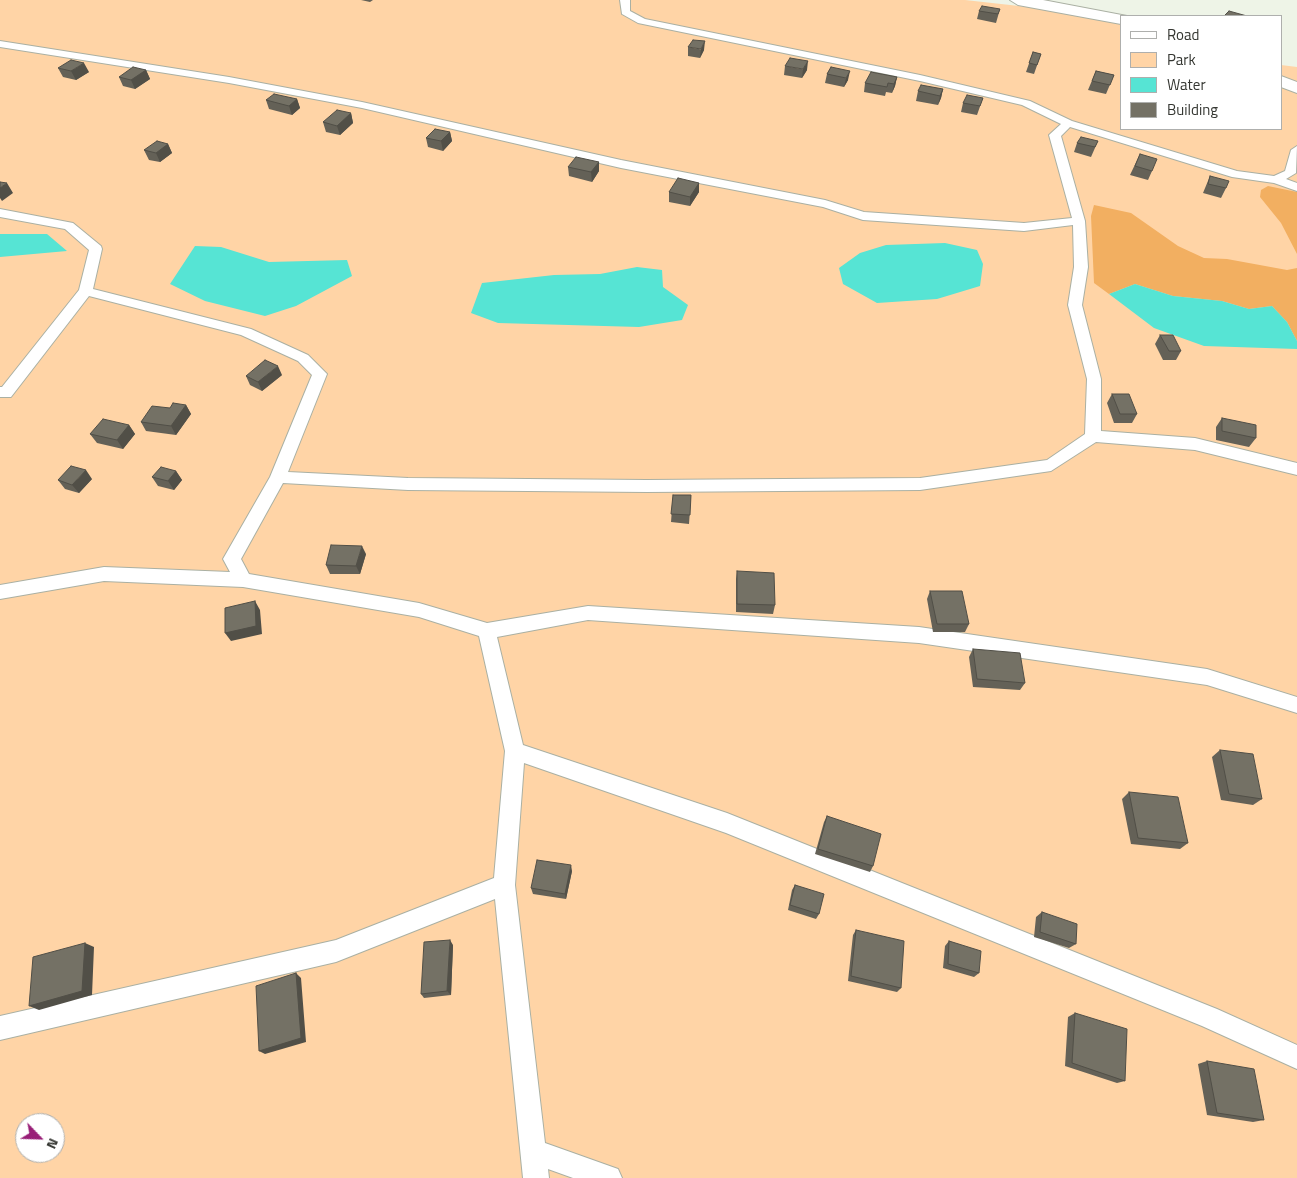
<!DOCTYPE html>
<html>
<head>
<meta charset="utf-8">
<style>
  body { margin:0 }
  #map { position:relative; width:1297px; height:1178px; overflow:hidden; background:#eef4e7; font-family:"Titillium Web",sans-serif }
  canvas { display:block }
  .legend { position:absolute; left:1120px; top:15px; width:162px; height:115px; box-sizing:border-box; background:#fff; border:1px solid #aeafad; margin:0; padding:6px 9px; list-style:none; font-size:15px; color:#353732 }
  .legend li { display:flex; align-items:center; gap:10px; height:25px }
  .legend b { width:25px; border:1px solid #aeafad }
  .north { position:absolute; left:15px; top:1113px; width:50px; height:50px; box-sizing:border-box; background:#fff; border:1px solid #aeafad; border-radius:50%; rotate:114deg; font-size:14px; font-weight:700; line-height:20px; text-align:center; color:#353732 }
  .north::after { content:''; display:block; margin:auto; width:18px; height:22px; background:#981e77; clip-path:polygon(50% 0,100% 100%,50% 72%,0 100%) }
</style>
</head>
<body>
<div id="map">
<canvas width="1297" height="1178"></canvas>
<ul class="legend">
<li><b style="height:6px;background:#fff"></b>Road</li>
<li><b style="height:14px;background:#ffd4a6"></b>Park</li>
<li><b style="height:14px;background:#56e4d4"></b>Water</li>
<li><b style="height:14px;background:#747165"></b>Building</li>
</ul>
<div class="north">N</div>
</div>
<script>
const g = document.querySelector('canvas').getContext('2d');
g.lineJoin = 'round';
function fillPath(path, color) {
  g.fillStyle = color;
  g.fill(path, 'evenodd');
}
function toPath(rows) {
  const path = new Path2D();
  for (const r of rows) {
    path.moveTo(r[0], r[1]);
    for (let i = 2; i < r.length; i += 2) path.lineTo(r[i], r[i + 1]);
  }
  return path;
}
function strokePath(path, color, width, dash) {
  g.strokeStyle = color;
  g.lineWidth = width;
  g.lineCap = dash ? 'butt' : 'round';
  g.setLineDash(dash || []);
  g.stroke(path);
}
const green = toPath([
  [0,0,965,0,1109,16,1121,20,1121,129,1281,129,1281,65,1297,67,1297,1178,0,1178],
  [25,1123,55,1123,55,1153,25,1153]
]);
const forest = toPath([
  [1268,186,1297,192,1297,254,1281,223,1260,197,1261,190],
  [1094,205,1131,213,1178,246,1204,258,1227,259,1287,270,1297,268,1297,341,1287,322,1272,306,1249,309,1222,301,1173,296,1135,284,1109,294,1094,283,1091,216]
]);
const water = toPath([
  [0,234,47,234,67,251,0,257],
  [945,243,977,250,983,264,980,286,937,299,877,303,843,284,839,268,860,253,886,245],
  [195,246,221,247,269,262,347,260,352,276,296,306,265,316,205,301,170,284],
  [637,267,662,270,663,287,688,305,682,320,639,327,498,323,471,313,482,283,554,275,600,274],
  [1135,284,1173,296,1222,301,1249,309,1272,306,1287,322,1297,341,1297,349,1204,346,1154,328,1109,294]
]);
const service = toPath([
  [620,0,630,0,630,11,645,19,920,75,1030,101,1072,121,1237,171,1274,176,1285,171,1291,150,1297,146,1296,173,1286,179,1297,183,1297,191,1274,183,1232,177,1070,127,1061,136,1085,221,1088,267,1082,305,1101,379,1101,431,1195,438,1297,463,1297,475,1195,450,1096,442,1051,471,920,490,647,492,408,490,283,483,241,559,249,574,419,603,487,623,588,606,919,627,1207,669,1297,697,1297,713,1207,685,919,643,588,620,497,637,523,745,727,813,1217,1009,1297,1045,1297,1069,1202,1026,726,833,524,763,515,885,545,1143,618,1169,622,1178,573,1178,548,1169,549,1178,523,1178,495,899,336,962,0,1040,0,1016,336,940,494,878,505,751,479,636,419,617,243,587,104,581,0,599,0,585,104,567,230,572,223,559,270,477,312,375,298,361,241,335,89,296,11,397,0,397,0,387,2,387,79,290,89,250,65,229,0,217,0,209,73,223,101,246,102,249,93,289,251,329,308,355,327,374,288,472,408,478,647,480,920,478,1047,460,1085,434,1087,379,1068,305,1074,267,1073,225,1024,231,863,220,823,207,621,168,362,108,229,83,0,47,0,41,229,77,362,102,621,160,825,200,864,212,1024,223,1072,218,1049,135,1061,124,1022,105,920,81,638,23,622,14,620,0]
]);
const minor = toPath([
  [1010,0,1043,0,1127,16,1121,16,1121,24,1018,5,1010,0],
  [1281,76,1297,82,1297,93,1281,87,1281,76]
]);
const wall = toPath([
  [361,0,373,0,370,2],
  [1000,9,996,23,977,19,979,11],
  [688,47,704,50,700,58,688,56],
  [1033,52,1041,54,1034,74,1026,72],
  [785,66,807,70,802,78,784,75],
  [831,67,848,80,844,87,825,83,827,74],
  [58,68,89,72,76,80,63,77],
  [146,70,150,79,135,89,123,86,119,77],
  [1096,71,1114,75,1106,94,1088,90],
  [897,77,895,86,892,93,886,92,885,96,864,92,865,83],
  [943,89,941,98,938,105,916,101,918,91],
  [983,98,977,115,961,112,963,103],
  [297,99,300,108,292,115,269,109,266,100],
  [351,113,353,123,340,135,326,132,323,122],
  [450,132,452,141,443,151,428,147,426,138],
  [1098,141,1091,157,1074,152,1077,143],
  [168,144,172,153,160,162,149,160,144,150],
  [1140,154,1152,171,1148,180,1130,175],
  [599,162,599,171,592,182,569,176,568,167],
  [1210,176,1226,188,1221,198,1203,193],
  [699,183,699,192,690,206,669,202,669,192],
  [1160,335,1181,351,1176,360,1163,360,1155,344],
  [282,375,262,391,250,385,246,376],
  [1112,394,1137,414,1132,423,1114,423,1107,403],
  [186,405,191,414,176,435,146,431,141,422,170,408],
  [1222,418,1256,438,1249,447,1216,440,1216,427],
  [129,425,135,434,123,449,97,443,90,434],
  [176,471,182,480,174,490,158,486,152,477],
  [92,479,79,493,65,489,58,480],
  [673,495,691,495,689,524,671,522],
  [366,554,360,574,330,574,326,565],
  [737,571,775,605,773,614,736,612,736,579],
  [930,591,969,624,965,632,933,632,927,599],
  [973,649,1025,683,1020,690,973,687,969,657],
  [1220,750,1262,799,1253,805,1221,800,1212,757],
  [1129,792,1188,843,1180,849,1131,844,1122,799],
  [827,816,873,866,870,872,815,854,824,822],
  [572,871,566,899,533,894,531,888],
  [795,885,819,914,816,919,788,910,792,890],
  [1042,912,1076,944,1069,948,1034,937,1036,917],
  [856,930,901,988,897,992,848,981,853,935],
  [949,941,979,973,974,977,943,968,945,946],
  [453,945,451,995,424,998,421,994],
  [1075,1013,1125,1081,1117,1083,1065,1066,1068,1017],
  [1207,1061,1264,1120,1253,1122,1207,1115,1198,1064]
]);
const shadedWall = toPath([
  [705,41,704,50,700,58,701,49],
  [808,61,807,70,802,78,803,69],
  [84,63,89,72,76,80,71,71],
  [146,70,150,79,135,89,131,80],
  [850,71,848,80,844,87,846,78],
  [897,77,895,86,892,93,894,84],
  [943,89,941,98,938,105,940,96],
  [297,99,300,108,292,115,289,106],
  [351,113,353,123,340,135,337,126],
  [450,132,452,141,443,151,441,141],
  [168,144,172,153,160,162,156,153],
  [599,162,599,171,592,182,591,172],
  [7,183,13,193,2,201,0,198,0,188],
  [699,183,699,192,690,206,690,197],
  [278,366,282,375,262,391,258,382],
  [186,405,191,414,176,435,171,426],
  [129,425,135,434,123,449,117,440],
  [86,470,92,479,79,493,72,485],
  [176,471,182,480,174,490,168,481],
  [362,546,366,554,360,574,356,566],
  [255,601,260,610,262,634,231,641,225,633],
  [571,865,572,871,566,899,565,894],
  [450,940,453,945,451,995,447,991],
  [85,943,94,947,92,995,39,1010,29,1006],
  [296,973,301,978,306,1042,265,1054,259,1051]
]);
const building = toPath([
  [982,6,1000,9,998,14,979,11,982,6],
  [1229,11,1247,16,1224,16,1229,11],
  [693,40,705,41,701,49,688,47,693,40],
  [1033,52,1041,54,1037,65,1029,63,1033,52],
  [790,58,808,61,803,69,785,66,790,58],
  [71,60,84,63,71,71,58,68,71,60],
  [133,67,146,70,131,80,119,77,133,67],
  [831,67,850,71,846,78,827,74,831,67],
  [1096,71,1114,75,1110,85,1092,81,1096,71],
  [871,72,897,77,894,84,888,83,887,87,865,83,871,72],
  [921,85,943,89,940,96,918,91,921,85],
  [274,94,297,99,289,106,266,100,274,94],
  [967,95,983,98,980,106,963,103,967,95],
  [337,110,351,113,337,126,323,122,337,110],
  [435,129,450,132,441,141,426,138,435,129],
  [1081,137,1098,141,1095,147,1077,143,1081,137],
  [157,141,168,144,156,153,144,150,157,141],
  [1140,154,1157,159,1152,171,1135,166,1140,154],
  [576,157,599,162,591,172,568,167,576,157],
  [1210,176,1229,181,1226,188,1208,184,1210,176],
  [678,178,699,183,690,197,669,192,678,178],
  [0,182,7,183,0,188,0,182],
  [1160,335,1173,335,1181,351,1169,351,1160,335],
  [265,360,278,366,258,382,246,376,265,360],
  [1112,394,1129,394,1137,414,1120,414,1112,394],
  [173,403,186,405,171,426,141,422,152,406,170,408,173,403],
  [1222,418,1256,425,1256,438,1222,431,1222,418],
  [103,419,129,425,117,440,90,434,103,419],
  [71,466,86,470,72,485,58,480,71,466],
  [161,467,176,471,168,481,152,477,161,467],
  [673,495,691,495,690,515,671,514,673,495],
  [331,545,362,546,356,566,326,565,331,545],
  [737,571,774,573,775,605,737,604,737,571],
  [930,591,962,591,969,624,937,624,930,591],
  [255,601,256,626,225,633,225,608,255,601],
  [973,649,1020,653,1025,683,977,679,973,649],
  [1220,750,1253,754,1262,799,1229,794,1220,750],
  [1129,792,1178,797,1188,843,1138,838,1129,792],
  [827,816,881,834,873,866,818,849,827,816],
  [537,860,571,865,565,894,531,888,537,860],
  [795,885,824,894,819,914,790,905,795,885],
  [1042,912,1077,924,1076,944,1040,932,1042,912],
  [856,930,904,941,901,988,851,976,856,930],
  [450,940,447,991,421,994,424,942,450,940],
  [949,941,981,951,979,973,948,964,949,941],
  [85,943,82,991,29,1006,33,957,85,943],
  [296,973,301,1038,259,1051,256,986,296,973],
  [1075,1013,1127,1029,1125,1081,1072,1063,1075,1013],
  [1207,1061,1254,1069,1264,1120,1217,1113,1207,1061]
]);
fillPath(green, '#ffd4a6');
fillPath(forest, '#f2af61');
fillPath(water, '#56e4d4');
strokePath(service, '#aab0a3', 2);
strokePath(minor, '#aab0a3', 2);
fillPath(service, '#fff');
fillPath(minor, '#fff');
fillPath(wall, '#646157');
fillPath(shadedWall, '#514f47');
fillPath(building, '#747165');
strokePath(building, '#514f47', 1);
</script>
</body>
</html>
